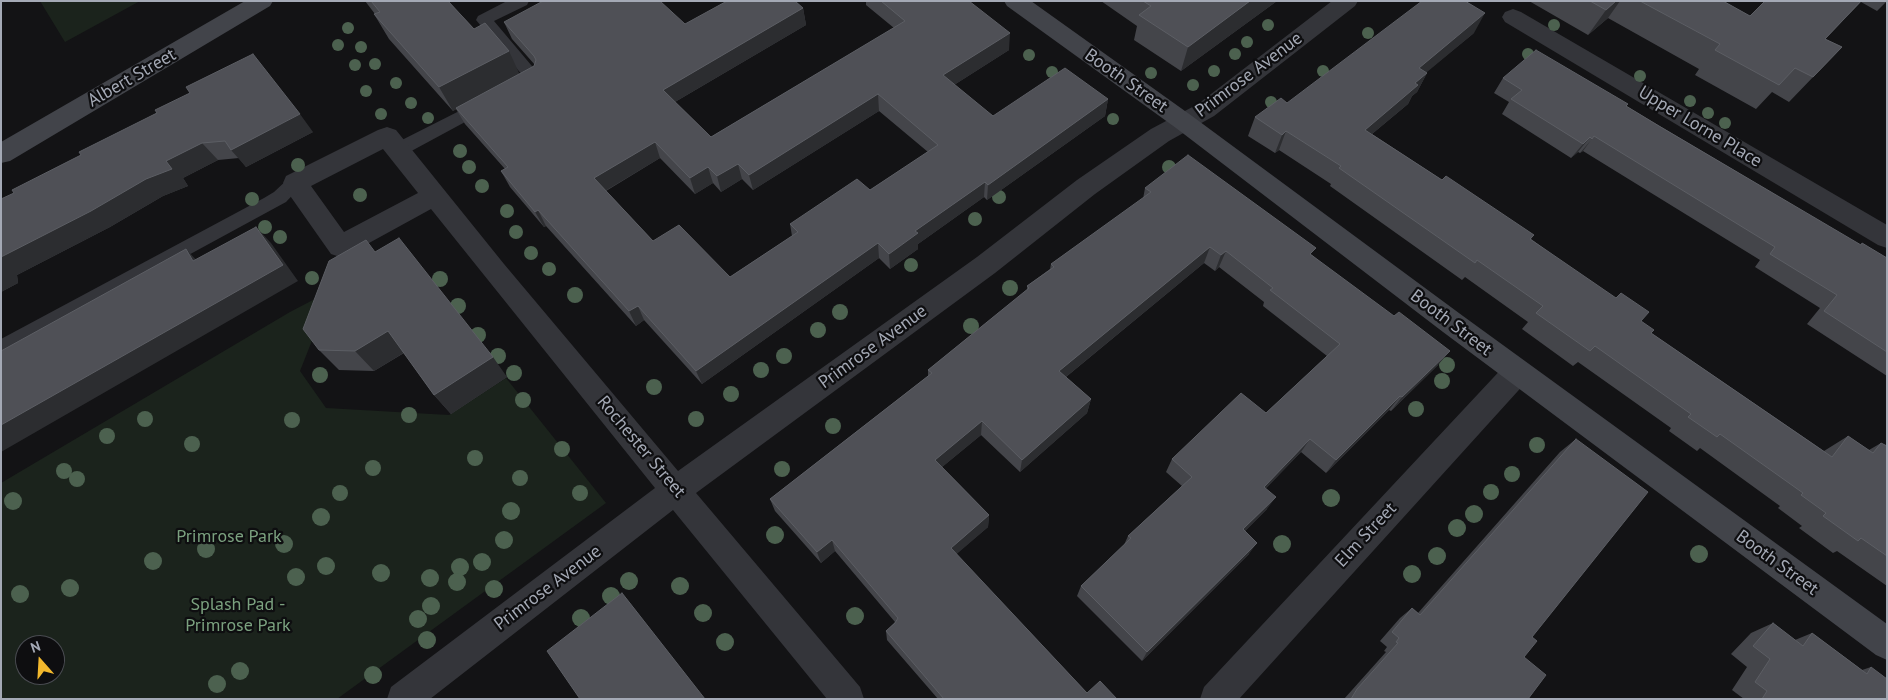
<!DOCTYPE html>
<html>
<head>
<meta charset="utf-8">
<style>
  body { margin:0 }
  #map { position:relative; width:1888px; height:700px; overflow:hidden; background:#131315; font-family:"PT Sans",sans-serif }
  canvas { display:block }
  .frame { position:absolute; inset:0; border:2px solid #a4a9b5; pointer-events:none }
  .north { position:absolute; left:15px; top:635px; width:50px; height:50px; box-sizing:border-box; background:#0e0e10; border:1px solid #4a4c52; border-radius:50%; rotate:341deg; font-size:14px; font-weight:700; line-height:20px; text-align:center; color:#a4a9b5 }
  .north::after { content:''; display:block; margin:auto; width:18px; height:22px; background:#f2b82d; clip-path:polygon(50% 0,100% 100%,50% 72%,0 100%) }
</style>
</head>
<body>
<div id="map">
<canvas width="1888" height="700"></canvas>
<div class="frame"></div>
<div class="north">N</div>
</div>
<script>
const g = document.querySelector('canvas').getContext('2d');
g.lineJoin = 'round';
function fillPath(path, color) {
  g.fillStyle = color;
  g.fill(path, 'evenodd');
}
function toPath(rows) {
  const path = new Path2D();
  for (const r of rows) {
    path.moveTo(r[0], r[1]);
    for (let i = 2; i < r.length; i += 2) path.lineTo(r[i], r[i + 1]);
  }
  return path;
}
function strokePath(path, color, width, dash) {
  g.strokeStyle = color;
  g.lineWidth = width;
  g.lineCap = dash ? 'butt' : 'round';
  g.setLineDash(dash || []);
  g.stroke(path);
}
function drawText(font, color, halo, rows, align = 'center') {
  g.font = font + ' "PT Sans",sans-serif';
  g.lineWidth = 4.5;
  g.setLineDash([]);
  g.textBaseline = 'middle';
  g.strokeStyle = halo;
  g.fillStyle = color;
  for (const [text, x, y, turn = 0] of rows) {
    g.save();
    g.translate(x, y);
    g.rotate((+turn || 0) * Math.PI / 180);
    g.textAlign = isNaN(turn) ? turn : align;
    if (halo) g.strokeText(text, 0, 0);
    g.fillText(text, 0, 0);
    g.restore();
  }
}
const green = toPath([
  [40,1,140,1,65,42],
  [332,290,300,371,326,408,449,415,506,378,606,503,337,699,1,699,1,483,290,312],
  [25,645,55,645,55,675,25,675]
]);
const service = toPath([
  [507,1,529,1,527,5,494,21,542,78,540,82,520,91,514,89,512,85,514,81,523,76,476,20,478,16,507,1],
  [485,98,491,100,494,104,491,108,404,155,398,157,392,155,389,150,392,145,485,98],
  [295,176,301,178,304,183,286,202,1,357,1,339,264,198,274,192,289,178,295,176]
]);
const minor = toPath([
  [1332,1,1358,1,1355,6,1214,116,1169,141,1095,194,995,273,696,493,860,687,864,699,827,699,673,510,430,699,387,699,391,687,655,488,431,209,349,254,340,257,331,254,286,190,283,183,286,176,378,130,387,127,396,130,504,264,678,471,977,257,1077,180,1151,129,1198,104,1332,1],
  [383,149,418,193,344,232,311,186,383,149],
  [1513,9,1521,12,1887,225,1887,248,1878,245,1505,22,1502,17,1505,12,1513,9],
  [1517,360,1527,363,1531,372,1527,381,1239,699,1200,699,1204,687,1507,363,1517,360]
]);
const secondary = toPath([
  [245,1,273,1,270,6,10,161,1,163,1,142,245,1],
  [1004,1,1031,1,1192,116,1463,316,1887,624,1887,660,1876,655,1443,332,1176,128,1007,6,1004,1]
]);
const trees = [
  [1268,25,6],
  [1554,25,6],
  [348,28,6],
  [1368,33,6],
  [1247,42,6],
  [338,45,6],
  [361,47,6],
  [1235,54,6],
  [1528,54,6],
  [1029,55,6],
  [375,64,6],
  [355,65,6],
  [1214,71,6],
  [1323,71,6],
  [1052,72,6],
  [1151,73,6],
  [1640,76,6],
  [396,83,6],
  [1193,85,6],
  [366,91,6],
  [1690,101,6],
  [1271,102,6],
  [411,103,6],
  [1708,113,6],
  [381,114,6],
  [428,118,6],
  [1113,119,6],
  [1725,123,6],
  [460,151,7],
  [298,165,7],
  [469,167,7],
  [1169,167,7],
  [482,186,7],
  [360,195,7],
  [999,197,7],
  [252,199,7],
  [507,211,7],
  [975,219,7],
  [265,227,7],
  [516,232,7],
  [280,237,7],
  [531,253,7],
  [911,265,7],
  [549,269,7],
  [312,278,7],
  [440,279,8],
  [1010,288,8],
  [575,295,8],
  [458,306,8],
  [840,312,8],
  [971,326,8],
  [818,330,8],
  [478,335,8],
  [498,356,8],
  [784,356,8],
  [1447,365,8],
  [761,370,8],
  [514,373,8],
  [320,375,8],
  [1442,381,8],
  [654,387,8],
  [731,394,8],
  [523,400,8],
  [1416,409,8],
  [409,415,8],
  [145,419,8],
  [696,419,8],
  [292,420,8],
  [833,426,8],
  [107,436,8],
  [192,444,8],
  [1537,445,8],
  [562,449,8],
  [475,458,8],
  [373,468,8],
  [782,469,8],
  [64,471,8],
  [1512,474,8],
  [520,478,8],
  [77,479,8],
  [1491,492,8],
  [340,493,8],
  [580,493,8],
  [1331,498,9],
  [13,501,9],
  [511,511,9],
  [1474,514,9],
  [321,517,9],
  [1457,528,9],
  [775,535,9],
  [504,540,9],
  [284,544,9],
  [1282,544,9],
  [206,549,9],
  [1699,554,9],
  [1437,556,9],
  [153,561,9],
  [482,562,9],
  [326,566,9],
  [460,567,9],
  [381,573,9],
  [1412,574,9],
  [296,577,9],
  [430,578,9],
  [629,581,9],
  [457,582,9],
  [680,586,9],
  [70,588,9],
  [494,589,9],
  [20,594,9],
  [611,596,9],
  [431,606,9],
  [703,613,9],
  [855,616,9],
  [581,618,9],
  [418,619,9],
  [427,640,9],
  [725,642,9],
  [240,671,9],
  [373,675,9],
  [217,684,9]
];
const wall = toPath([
  [365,1,448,1,474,29,519,74,534,66,535,65,512,39,504,22,685,24,803,8,806,25,675,102,711,137,894,28,866,5,866,1,969,1,1009,50,954,85,993,116,1108,99,1105,116,987,200,984,197,918,244,918,249,890,269,879,258,702,384,644,320,636,326,546,226,544,227,510,187,501,171,505,169,465,124,456,109,453,111,389,39,374,14,375,14],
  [879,111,928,152,870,190,790,224,792,236,730,277,653,241,606,191,660,158,695,194,713,183,721,192,742,179,753,190],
  [1101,1,1277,1,1181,71,1134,40,1137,26],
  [1529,1,1723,1,1750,16,1765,1,1887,1,1877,11,1861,2,1825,39,1842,47,1789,102,1772,92,1756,109,1695,75,1699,69,1608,18,1588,35],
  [1474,33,1426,72,1427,73,1417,92,1412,96,1408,104,1372,134,1442,180,1534,235,1531,239,1641,321,1651,333,1824,451,1848,436,1869,450,1881,443,1887,446,1887,586,1837,551,1833,553,1799,528,1802,526,1778,508,1780,506,1700,448,1697,451,1669,431,1671,428,1578,362,1573,366,1522,329,1528,322,1465,277,1462,280,1330,186,1331,184,1279,150,1275,153,1248,136,1255,117,1287,103],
  [1503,78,1626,106,1860,245,1887,258,1887,376,1807,324,1820,308,1755,267,1760,260,1583,151,1580,153,1578,152,1571,158,1502,114,1509,102,1494,93],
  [157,113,313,132,246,167,239,158,218,160,183,178,188,186,163,196,110,227,17,275,18,283,1,292,81,155],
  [1145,188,1312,255,1438,365,1391,411,1389,410,1326,473,1301,452,1266,488,1267,509,1245,531,1249,554,1142,661,1077,596,1081,586,1124,545,1128,536,1182,486,1166,472,1172,459,1266,413,1327,356,1263,306,1264,302,1219,267,1215,271,1204,263,1066,377,1091,399,1087,413,1020,472,981,435,942,467,989,515,988,527,956,554,1087,693,1117,699,938,699,887,640,886,631,895,622,835,551,821,563,775,511,770,499,928,376,928,370,1027,290,1027,286,1050,269,1051,264,1143,199],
  [375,252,507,377,451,414,434,395,404,353,374,371,339,370,319,350],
  [1576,439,1532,637,1524,657,1528,699,1344,699,1386,652,1384,651,1387,647,1380,641,1400,618,1412,608,1418,613,1560,452],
  [1773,623,1795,640,1812,633,1862,670,1871,667,1887,699,1744,699,1732,690,1747,667,1731,654,1751,633]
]);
const shadedWall = toPath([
  [1250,1,1277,1,1181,71,1188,47],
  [1616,1,1620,1,1608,18,1588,35,1606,10],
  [803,8,806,25,668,106,663,90],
  [1485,13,1474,33,1409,87,1419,68],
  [1010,33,1009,50,943,92,943,75],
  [509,51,520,75,453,111,439,87],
  [1427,73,1417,92,1412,96,1408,104,1355,148,1365,130,1415,83],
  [878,94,879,111,753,190,749,175],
  [1108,99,1105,116,987,200,988,185],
  [300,114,313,132,246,167,231,150],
  [1286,131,1279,150,1275,153,1282,135],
  [1594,136,1583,151,1580,153,1592,139],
  [1590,137,1578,152,1571,158,1583,144],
  [655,142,660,158,600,194,594,178],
  [202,143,218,160,183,178,188,186,163,196,110,227,17,275,18,283,1,292,1,257,146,179,166,161],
  [738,164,742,179,721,192,717,176],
  [708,167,713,183,695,194,690,178],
  [985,182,984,197,918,244,918,249,890,269,889,254,915,231],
  [538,210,546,226,544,227,535,212],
  [256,227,271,243,298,281,1,452,1,425],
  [878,243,879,258,702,384,696,371],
  [1210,247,1204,263,1056,385,1059,371],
  [186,249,202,266,193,261],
  [1226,251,1219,267,1215,271,1221,255],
  [638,306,644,320,636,326,629,311],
  [388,331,405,352,374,371,355,351],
  [1450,351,1438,365,1391,411,1402,397],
  [493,357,507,377,451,414,434,395],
  [1400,396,1389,410,1326,473,1336,460],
  [1091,399,1087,413,1020,472,1022,460],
  [982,421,981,435,936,472,935,460],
  [1310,439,1301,452,1256,499,1264,487],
  [1276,497,1267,509,1235,541,1243,529],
  [989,515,988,527,951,559,951,548],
  [832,540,835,551,821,563,817,552],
  [1257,543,1249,554,1142,661,1147,652],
  [622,593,631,604,705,699]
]);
const building = toPath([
  [371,1,448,1,474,29,485,23,509,51,439,87,374,14,380,12,371,1],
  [543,1,660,1,685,24,727,1,795,1,803,8,663,90,711,137,905,21,881,1,969,1,1010,33,943,75,993,116,1065,68,1108,99,988,185,985,182,915,231,918,233,889,254,878,243,696,371,638,306,629,311,538,210,535,212,501,171,508,167,456,108,534,66,536,60,534,56,504,22,543,1],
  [878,94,938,145,870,190,857,179,790,224,798,232,730,277,679,225,653,241,594,178,655,142,690,178,708,167,717,176,738,164,749,175,878,94],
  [1143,1,1250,1,1188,47,1139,15,1151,6,1143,1],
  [1422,1,1465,1,1485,13,1419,68,1427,73,1415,83,1418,85,1365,130,1442,180,1446,176,1534,235,1530,239,1616,298,1621,293,1649,312,1641,321,1654,330,1651,333,1832,457,1848,436,1873,453,1881,443,1887,446,1887,556,1861,538,1858,541,1823,516,1826,513,1801,495,1803,493,1720,434,1717,437,1688,417,1691,414,1595,346,1590,351,1536,313,1543,306,1477,260,1475,263,1339,168,1341,166,1286,131,1282,135,1255,117,1281,98,1287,103,1422,1],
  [1590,1,1616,1,1606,10,1590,1],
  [1640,1,1723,1,1750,16,1765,1,1861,1,1825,39,1842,47,1813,77,1795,68,1779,85,1715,50,1720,44,1640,1],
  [1536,50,1628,104,1626,106,1659,126,1861,245,1862,243,1887,258,1887,352,1824,311,1837,295,1770,254,1775,247,1594,136,1592,139,1590,137,1583,144,1511,99,1522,90,1503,78,1536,50],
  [253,54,300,114,231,150,225,141,202,143,166,161,172,169,146,179,91,211,1,257,1,199,14,193,12,190,81,155,79,152,157,113,155,110,190,93,186,87,253,54],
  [1188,155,1316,248,1310,254,1394,316,1399,312,1450,351,1402,397,1400,396,1336,460,1310,439,1264,487,1276,497,1243,529,1257,543,1147,652,1081,586,1131,538,1128,536,1192,477,1172,459,1241,393,1266,413,1340,344,1270,290,1273,288,1226,251,1221,255,1210,247,1059,371,1091,399,1022,460,982,421,935,460,989,515,951,548,1087,693,1100,681,1117,699,944,699,886,631,895,623,898,618,832,540,817,552,770,499,932,373,928,370,1029,288,1027,286,1054,267,1051,264,1151,192,1145,188,1188,155],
  [256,227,283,265,1,425,1,351,186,249,193,261,256,227],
  [399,238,493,357,434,395,388,331,355,351,319,350,303,329,329,261,366,240,375,252,399,238],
  [1576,439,1648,492,1532,637,1537,641,1524,657,1546,675,1528,699,1351,699,1357,689,1398,643,1396,642,1399,638,1392,632,1412,608,1420,615,1576,439],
  [622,593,705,699,580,699,547,651,622,593],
  [1773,623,1803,646,1812,633,1867,674,1871,667,1887,679,1887,699,1762,699,1767,691,1755,682,1770,659,1753,646,1773,623]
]);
const streetNames = [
  ["Primrose Avenue",1249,75,-37],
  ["Albert Street",132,78,-30],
  ["Booth Street",1126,81,35],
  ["Upper Lorne Place",1700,127,31],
  ["Booth Street",1451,323,37],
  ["Primrose Avenue",873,347,-36],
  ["Rochester Street",641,447,50],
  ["Elm Street",1366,535,-47],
  ["Booth Street",1777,563,36],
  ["Primrose Avenue",548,588,-37]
];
const parkNames = [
  ["Primrose Park",229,537],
  ["Splash Pad -",238,605],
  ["Primrose Park",238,626]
];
fillPath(green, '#1b231c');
fillPath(service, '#34353a');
fillPath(minor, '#34353a');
fillPath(secondary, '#42444a');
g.fillStyle = '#4c614f';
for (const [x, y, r] of trees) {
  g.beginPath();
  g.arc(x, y, r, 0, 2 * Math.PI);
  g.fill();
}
fillPath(wall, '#44454a');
fillPath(shadedWall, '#2c2d30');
fillPath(building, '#4f5056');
strokePath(building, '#5c5e64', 1);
drawText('18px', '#a4a9b5', '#0e0e10', streetNames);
drawText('18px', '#7ba17f', '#0e0e10', parkNames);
</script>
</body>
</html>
